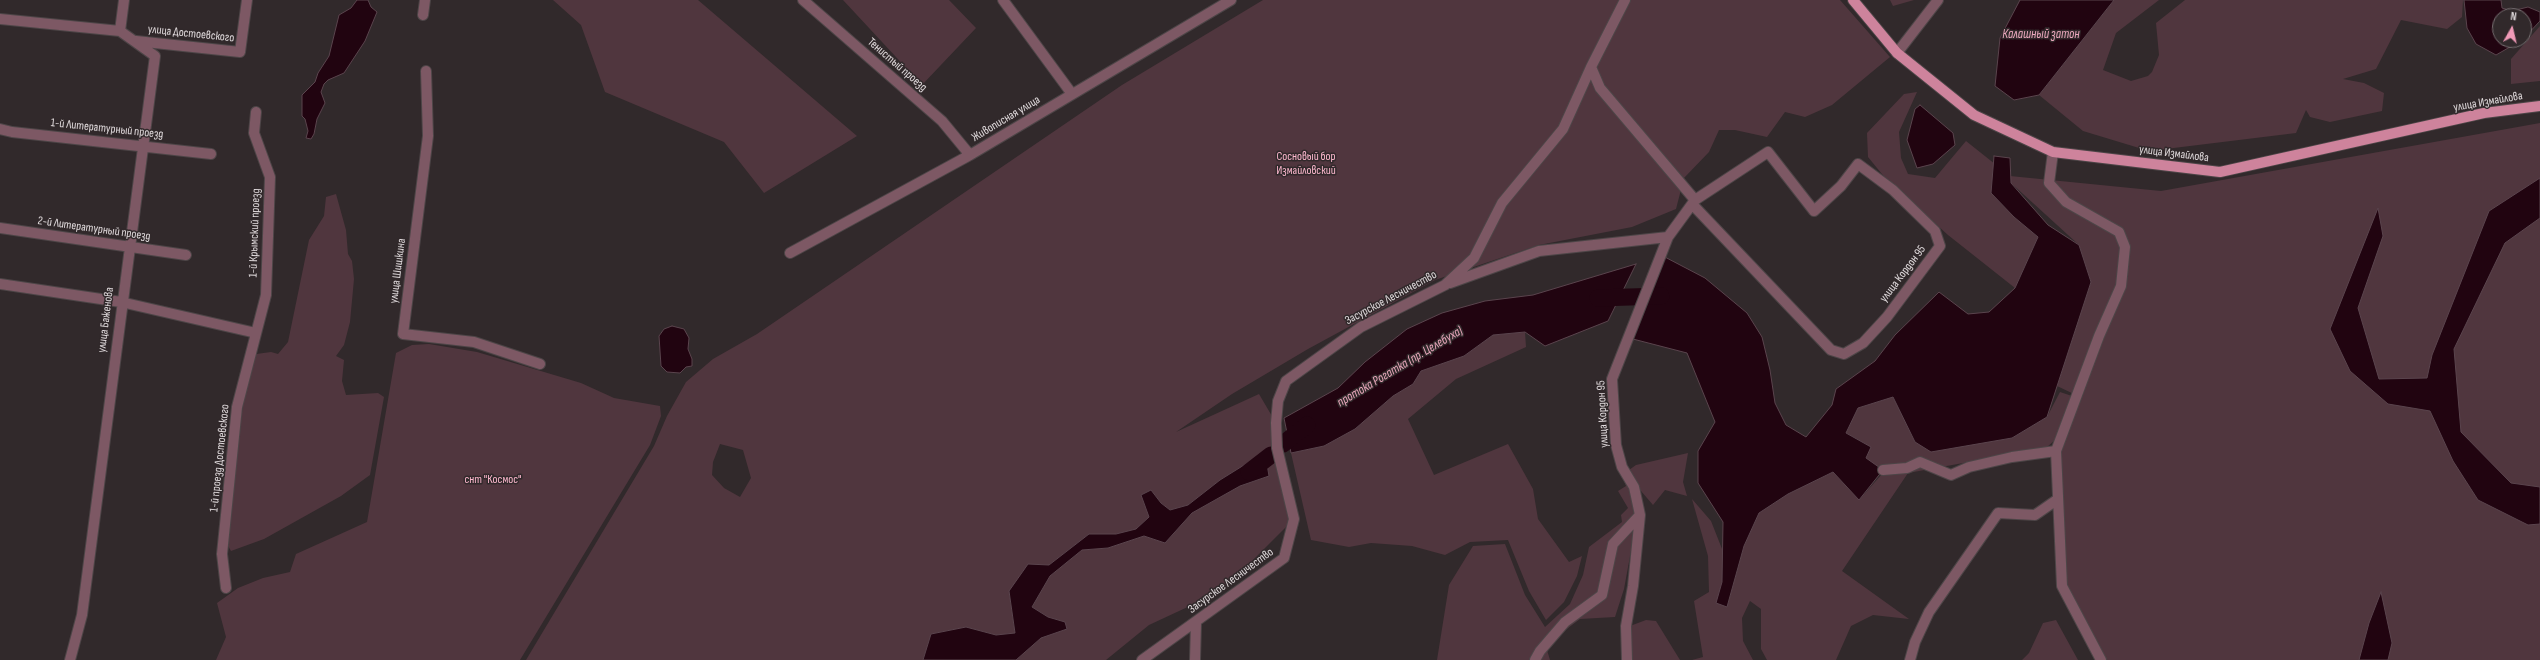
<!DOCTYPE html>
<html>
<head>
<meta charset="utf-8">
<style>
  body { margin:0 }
  #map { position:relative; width:2540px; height:660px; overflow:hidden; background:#31292b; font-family:"Sofia Sans Condensed",sans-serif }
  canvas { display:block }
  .north { position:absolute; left:2492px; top:8px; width:40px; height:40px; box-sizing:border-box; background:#31292b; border:1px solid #777072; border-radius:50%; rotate:8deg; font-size:11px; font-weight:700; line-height:16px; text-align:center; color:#e0dadc }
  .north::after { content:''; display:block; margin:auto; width:14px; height:18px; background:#f09ab7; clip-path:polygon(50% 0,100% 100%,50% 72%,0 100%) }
</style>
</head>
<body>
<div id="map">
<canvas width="2540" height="660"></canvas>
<div class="north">N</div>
</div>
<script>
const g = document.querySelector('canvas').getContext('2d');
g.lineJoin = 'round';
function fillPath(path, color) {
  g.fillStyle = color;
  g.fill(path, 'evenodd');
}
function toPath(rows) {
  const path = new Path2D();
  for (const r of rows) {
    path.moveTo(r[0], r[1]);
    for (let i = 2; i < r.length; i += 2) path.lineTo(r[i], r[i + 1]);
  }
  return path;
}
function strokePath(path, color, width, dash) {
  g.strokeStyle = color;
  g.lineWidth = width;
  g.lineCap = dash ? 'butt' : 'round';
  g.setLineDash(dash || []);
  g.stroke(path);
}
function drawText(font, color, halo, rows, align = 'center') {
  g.font = font + ' "Sofia Sans Condensed",sans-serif';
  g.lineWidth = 3;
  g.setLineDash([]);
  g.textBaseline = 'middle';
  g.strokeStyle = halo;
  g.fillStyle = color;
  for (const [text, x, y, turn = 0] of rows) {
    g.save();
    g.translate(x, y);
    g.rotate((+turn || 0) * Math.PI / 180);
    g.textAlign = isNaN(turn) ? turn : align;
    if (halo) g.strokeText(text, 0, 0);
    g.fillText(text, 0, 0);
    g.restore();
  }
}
const green = toPath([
  [553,0,698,0,857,136,764,193,724,142,605,92,581,25],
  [843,0,949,0,976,28,922,85],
  [1263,0,1840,0,1890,57,1832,105,1805,117,1785,112,1767,137,1735,130,1719,130,1709,152,1684,178,1676,209,1632,227,1539,245,1435,280,1308,349,1232,394,1176,432,1259,394,1276,423,1294,519,1222,591,1149,625,1106,660,1016,660,1041,638,1067,629,1065,622,1048,617,1032,607,1050,576,1082,550,1108,548,1144,536,1165,543,1192,513,1240,486,1269,476,1265,453,1220,480,1188,505,1170,510,1161,503,1151,490,1141,495,1149,517,1136,529,1116,534,1089,534,1049,565,1009,591,1015,633,996,635,966,627,931,634,923,660,526,660,654,446,667,416,686,382,713,359,757,334,1122,85],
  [720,444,743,450,751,478,740,497,724,488,712,475,713,462],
  [1890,0,1914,0,1893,6],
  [2114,0,2159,0,2116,33,2103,70,2131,81,2148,76,2152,72,2159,55,2156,23,2185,0,2463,0,2462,17,2447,29,2401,20,2376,69,2343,79,2364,83,2384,93,2382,111,2330,122,2310,117,2306,110,2296,133,2149,151,2083,131,2039,95],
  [2540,26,2540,81,2511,84,2511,59],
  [1917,92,1899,132,1901,158,1908,174,1935,178,1966,141,2010,176,2161,191,2540,123,2540,660,2106,660,2065,586,2059,452,2076,395,2057,386,2091,282,2079,245,2011,183,1991,193,2014,217,2038,237,2015,288,1948,235,1886,179,1868,157,1867,133,1904,94],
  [336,194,346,230,348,254,352,261,354,279,350,322,344,345,336,356,344,360,342,381,346,395,378,393,384,397,370,475,341,496,264,539,231,551,226,542,249,355,271,352,278,354,288,342,309,240,324,216,326,197],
  [1525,332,1526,347,1456,379,1408,419,1434,475,1508,444,1533,489,1538,519,1569,562,1582,556,1577,576,1564,602,1546,620,1529,591,1508,540,1470,542,1445,555,1412,546,1371,543,1349,547,1311,540,1291,453,1324,446,1355,429,1393,396,1413,384,1421,371,1464,356,1493,335],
  [429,344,477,352,581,383,614,398,660,406,661,416,650,445,520,660,216,660,226,637,217,603,238,588,263,578,290,572,296,554,367,522,396,353,412,345],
  [2060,392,2072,396,2056,439,2046,448,1908,473,1842,571,1909,619,1873,615,1851,626,1836,660,1767,660,1761,649,1761,609,1750,601,1742,618,1743,641,1753,660,1692,660,1703,657,1694,601,1709,592,1708,556,1692,499,1711,521,1724,554,1722,582,1716,603,1727,607,1744,546,1759,513,1788,494,1833,472,1859,500,1882,474,1866,458,1871,447,1846,433,1858,408,1893,397,1915,442,1972,444,2012,438,2047,417],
  [1688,453,1683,482,1687,496,1665,490,1653,505,1641,491,1634,498,1637,518,1624,589,1615,617,1580,619,1552,640,1547,650,1550,660,1437,660,1449,585,1473,546,1505,544,1525,595,1545,627,1570,604,1583,575,1589,547,1622,522,1621,515,1628,508,1618,491,1626,486,1622,475,1636,465],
  [1646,620,1656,621,1680,660,1631,660,1630,626],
  [2056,620,2078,660,2022,660,2029,653,2043,623]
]);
const water = toPath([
  [357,0,368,0,371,7,377,12,365,41,344,73,328,80,324,84,321,92,325,103,317,119,314,134,311,139,306,138,308,131,305,119,302,116,302,95,315,82,318,73,329,56,339,15,351,8,357,0],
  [2020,0,2114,0,2039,95,2014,100,1995,86,2000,38,2020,0],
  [2464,0,2501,0,2502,8,2512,11,2528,7,2540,12,2540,21,2524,38,2524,16,2500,16,2500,40,2522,40,2496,55,2476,44,2467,28,2464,0],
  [1920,105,1953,133,1955,145,1933,164,1917,168,1907,140,1915,109,1920,105],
  [1994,156,2010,158,2011,183,2048,225,2079,245,2091,282,2047,417,2012,438,1931,452,1915,442,1893,397,1858,408,1846,433,1871,447,1866,458,1883,470,1859,500,1833,472,1788,494,1759,513,1744,546,1727,607,1716,603,1722,582,1723,522,1698,483,1698,451,1715,422,1687,353,1629,338,1661,255,1705,278,1747,313,1762,337,1770,370,1775,403,1786,425,1806,437,1832,405,1836,389,1875,361,1895,335,1939,292,1968,314,1989,312,2015,288,2038,237,2014,217,1991,193,1994,156],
  [2540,178,2540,218,2505,243,2454,349,2461,432,2511,483,2540,487,2540,524,2528,525,2478,500,2453,461,2430,411,2388,404,2350,371,2330,329,2378,208,2383,236,2358,308,2379,379,2427,378,2432,355,2489,211,2540,178],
  [1636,264,1608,321,1545,346,1525,332,1493,335,1464,356,1421,371,1413,384,1393,396,1355,429,1324,446,1291,453,1284,418,1338,388,1365,362,1407,329,1442,313,1485,301,1533,295,1636,264],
  [672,326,684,329,689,338,688,349,692,359,692,366,686,367,680,373,667,372,661,366,659,336,664,329,672,326],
  [1265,452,1269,476,1240,486,1192,513,1165,543,1144,536,1108,548,1082,550,1050,576,1032,607,1048,617,1065,622,1067,629,1041,638,1016,660,923,660,931,634,966,627,996,635,1015,633,1009,591,1028,564,1049,565,1089,534,1116,534,1136,529,1149,517,1141,495,1151,490,1161,503,1170,510,1188,505,1220,480,1265,452],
  [2381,592,2392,643,2388,660,2359,660,2369,623,2381,592]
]);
const river = toPath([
  [1598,298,1661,296],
  [1283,444,1307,425],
  [1249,472,1271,455]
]);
const minor = toPath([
  [803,0,942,121,970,155],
  [1003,0,1072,94],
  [423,15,425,0],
  [0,19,120,31],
  [136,41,240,52,247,0],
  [1897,53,1938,0],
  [1591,67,1600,88,1695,200,1668,237,1612,379,1616,445,1622,467,1634,487,1640,515,1633,586,1626,626,1627,660],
  [426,71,428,136,403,334,474,342,540,364],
  [0,129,12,132,211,154],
  [2053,152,2049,183,2066,202,2119,232,2125,247,2121,286,2099,336,2056,451,2062,586,2101,660],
  [1692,204,1831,350,1844,354,1863,343,1887,317,1940,246,1935,231,1893,190,1858,164,1841,186,1814,211,1768,152,1695,200],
  [0,228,186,255],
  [790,253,970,155,1231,0],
  [1450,283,1539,251,1668,237],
  [0,284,121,302,256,333],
  [1883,470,1907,468,1920,462,1951,475,1969,467,2012,457,2056,451],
  [226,588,222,554,237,407,266,295,270,177,254,133,256,112],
  [70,660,82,615,155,56,120,31,124,0],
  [1142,660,1284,558,1294,519,1277,448,1276,423,1278,401,1286,381,1361,327,1445,285,1474,258,1502,203,1563,129,1591,67,1625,0],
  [1195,660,1196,623],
  [1535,660,1540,651,1565,622,1602,595,1613,544,1640,515],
  [1910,660,1915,642,1929,612,1998,513,2035,515,2058,499]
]);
const major = toPath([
  [1853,0,1897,53,1974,115,2053,152,2220,172,2484,113,2540,106]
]);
const streetNames = [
  ["улица Достоевского",191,34,6],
  ["Тенистый проезд",897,65,41],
  ["улица Измайлова",2488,102,-10],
  ["Живописная улица",1006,119,-31],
  ["1-й Литературный проезд",107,129,6],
  ["улица Измайлова",2174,154,7],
  ["2-й Литературный проезд",94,229,8],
  ["1-й Крымский проезд",255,233,-88],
  ["улица Шишкина",398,271,-83],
  ["улица Кордон 95",1903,274,-53],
  ["Засурское Лесничество",1391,298,-28],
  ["улица Баженова",106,320,-83],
  ["улица Кордон 95",1603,414,-93],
  ["1-й проезд Достоевского",220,458,-84],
  ["Засурское Лесничество",1231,581,-36]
];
const parkNames = [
  ["Сосновый бор",1306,157],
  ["Измайловский",1306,171],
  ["снт \"Космос\"",493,480]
];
const waterNames = [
  ["Калашный затон",2041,35],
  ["протока Рогатка (пр. Целебуха)",1400,367,-31]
];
fillPath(green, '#50363e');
fillPath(water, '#210410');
strokePath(water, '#5a444d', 1);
strokePath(river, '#210410', 17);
strokePath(minor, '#4d4547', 12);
strokePath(major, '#4d4547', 12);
strokePath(minor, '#7d5864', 10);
strokePath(major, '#ce839c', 10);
drawText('12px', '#e0dadc', '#31292b', streetNames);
drawText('12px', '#fdb8ce', '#31292b', parkNames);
drawText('italic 13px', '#eba8bd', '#31292b', waterNames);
</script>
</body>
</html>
